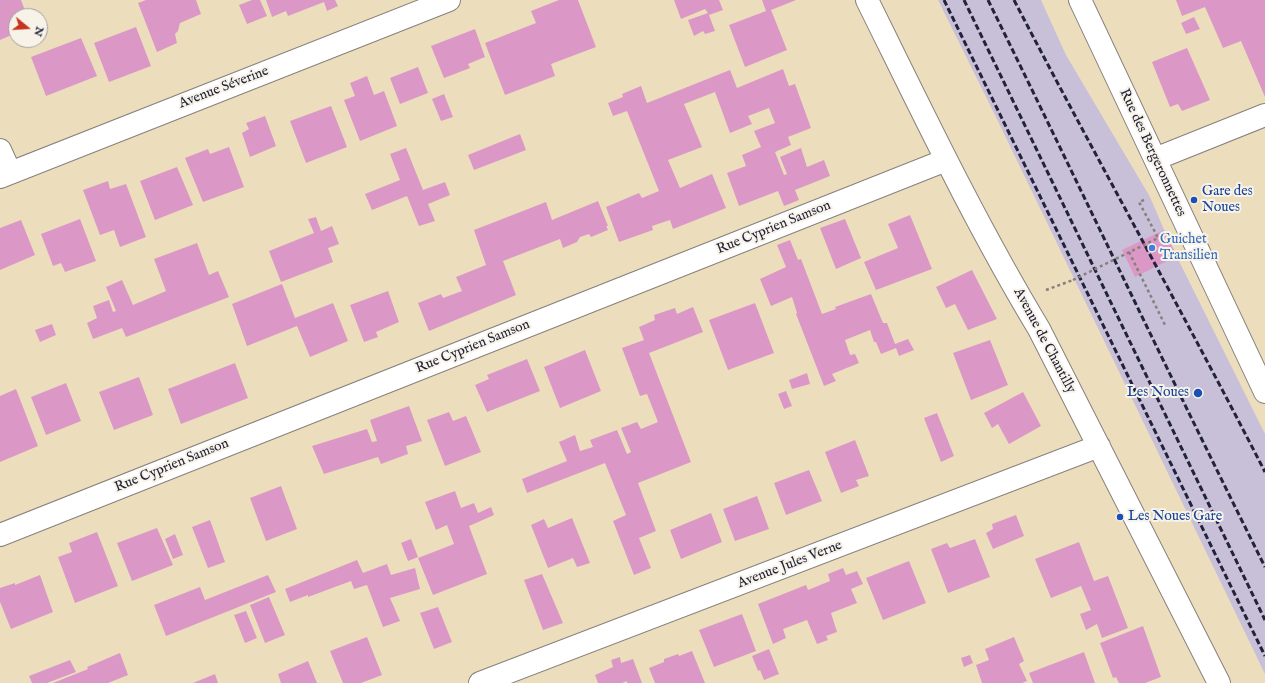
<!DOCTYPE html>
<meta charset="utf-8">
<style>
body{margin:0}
#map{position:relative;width:1265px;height:683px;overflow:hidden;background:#ecdebc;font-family:"IM FELL English",serif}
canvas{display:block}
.north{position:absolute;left:8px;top:8px;width:40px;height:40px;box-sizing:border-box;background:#f7f3e8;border:1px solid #a29fa3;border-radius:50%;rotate:108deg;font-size:11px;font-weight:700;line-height:16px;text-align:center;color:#22223b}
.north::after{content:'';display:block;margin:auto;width:14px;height:18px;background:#c8321e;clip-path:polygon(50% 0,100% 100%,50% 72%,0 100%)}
</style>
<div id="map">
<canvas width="1265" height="683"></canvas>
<div class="north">N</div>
</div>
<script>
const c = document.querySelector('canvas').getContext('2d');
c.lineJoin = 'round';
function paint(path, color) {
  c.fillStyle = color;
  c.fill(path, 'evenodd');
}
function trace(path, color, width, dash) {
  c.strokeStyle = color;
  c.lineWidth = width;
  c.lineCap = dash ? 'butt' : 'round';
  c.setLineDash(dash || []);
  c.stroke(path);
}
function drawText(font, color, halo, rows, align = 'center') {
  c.font = font + ' "IM FELL English",serif';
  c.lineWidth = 4;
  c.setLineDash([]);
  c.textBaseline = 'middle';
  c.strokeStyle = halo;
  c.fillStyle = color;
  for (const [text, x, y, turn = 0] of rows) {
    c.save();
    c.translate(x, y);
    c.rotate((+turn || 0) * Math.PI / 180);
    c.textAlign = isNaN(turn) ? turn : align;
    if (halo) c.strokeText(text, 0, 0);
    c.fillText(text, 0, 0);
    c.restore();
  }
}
const industrial = new Path2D(`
 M 938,0 L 1041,0 L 1066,55 L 1150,197 L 1168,239 L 1265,434 L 1265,674 L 995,115 Z`);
const building = new Path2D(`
 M 0,0 L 21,0 L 27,16 L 16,16 L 16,33 L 0,40 Z
 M 146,0 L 196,0 L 201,14 L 180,23 L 178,31 L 175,34 L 177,43 L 157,52 L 138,3 Z
 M 252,0 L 260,0 L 267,16 L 247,24 L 239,5 Z
 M 266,0 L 335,0 L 338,6 L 327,11 L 324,2 L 288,16 L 286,11 L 272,17 Z
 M 559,0 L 578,0 L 596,47 L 551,64 L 555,76 L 505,95 L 485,43 L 536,23 L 531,11 Z
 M 674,0 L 719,0 L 723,10 L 709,15 L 715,31 L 705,34 L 703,31 L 694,36 L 688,20 L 708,13 L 705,9 L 681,19 Z
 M 762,0 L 796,0 L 771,10 L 787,50 L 745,67 L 729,25 L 766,11 Z
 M 1176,0 L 1265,0 L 1265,97 L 1241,41 L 1223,48 L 1205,7 L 1182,16 Z
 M 1194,17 L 1200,29 L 1186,34 L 1181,23 Z
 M 136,27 L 151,66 L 109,82 L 94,43 Z
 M 475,29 L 485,57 L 468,64 L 470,68 L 444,78 L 431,46 Z
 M 81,38 L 97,76 L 46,96 L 31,57 Z
 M 1187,48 L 1210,100 L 1182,111 L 1178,104 L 1170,107 L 1152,62 Z
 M 418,67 L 428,93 L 400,104 L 390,78 Z
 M 783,69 L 789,86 L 795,84 L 811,128 L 788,137 L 791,145 L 775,152 L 784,175 L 787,174 L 780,157 L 801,148 L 807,167 L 824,160 L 830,176 L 795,190 L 799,200 L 784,206 L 778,191 L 739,206 L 727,173 L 746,166 L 742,155 L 761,147 L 754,131 L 775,123 L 769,108 L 748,116 L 752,124 L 730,133 L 715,92 L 684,104 L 702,147 L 668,160 L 680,188 L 712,174 L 726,208 L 673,229 L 670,220 L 652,226 L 653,230 L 619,242 L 606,207 L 639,193 L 642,198 L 659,191 L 627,111 L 613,116 L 608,103 L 623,97 L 622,94 L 641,86 L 647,103 L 730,70 L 737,88 Z
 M 367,76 L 374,95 L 384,91 L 397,126 L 360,141 L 344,100 L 355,96 L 350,83 Z
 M 444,94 L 453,117 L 441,121 L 432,99 Z
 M 331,106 L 347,147 L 306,163 L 290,121 Z
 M 265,116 L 276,146 L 250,157 L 242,133 L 249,129 L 246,123 Z
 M 520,134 L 526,150 L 474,170 L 468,155 Z
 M 229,147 L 244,187 L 203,202 L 185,158 L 208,149 L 210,154 Z
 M 406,148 L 423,190 L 445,182 L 450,195 L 428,204 L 435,221 L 419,226 L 407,196 L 372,210 L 365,194 L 400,180 L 390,154 Z
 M 177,167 L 193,205 L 155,220 L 140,181 Z
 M 108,181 L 110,189 L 126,184 L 146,237 L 120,247 L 114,230 L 100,235 L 83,190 Z
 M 598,201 L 608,226 L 606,226 L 608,230 L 591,237 L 589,234 L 580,237 L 577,242 L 563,248 L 560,239 L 503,261 L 516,295 L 429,331 L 418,303 L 441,294 L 443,298 L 462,291 L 456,277 L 486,265 L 474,230 L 546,202 L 552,220 Z
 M 910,215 L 932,269 L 876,290 L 864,262 L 898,248 L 888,224 Z
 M 316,217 L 321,231 L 332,226 L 339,244 L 328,248 L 333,262 L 281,282 L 269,251 L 314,233 L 308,219 Z
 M 80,219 L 96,261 L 65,272 L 61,263 L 53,266 L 41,234 Z
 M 845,219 L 861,258 L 836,269 L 820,228 Z
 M 21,220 L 35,255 L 0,270 L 0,228 Z
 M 1164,230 L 1177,256 L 1135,277 L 1122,250 Z
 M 790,240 L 798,260 L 801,259 L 822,314 L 836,309 L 835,307 L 871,294 L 883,323 L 887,323 L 895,344 L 908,339 L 914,350 L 899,356 L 896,348 L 881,354 L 876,342 L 874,342 L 870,330 L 845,340 L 850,355 L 855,354 L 859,363 L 832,374 L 836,381 L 824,386 L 796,314 L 797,313 L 792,297 L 771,306 L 760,279 L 786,267 L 777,245 Z
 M 197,243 L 209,275 L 218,271 L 229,297 L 126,337 L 122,328 L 93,339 L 87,323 L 97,318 L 93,306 L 109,300 L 113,312 L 116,311 L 106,287 L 122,280 L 133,305 L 166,291 L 154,259 Z
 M 972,270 L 997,319 L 968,330 L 955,304 L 946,308 L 936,287 Z
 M 282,284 L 295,318 L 333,303 L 348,341 L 310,357 L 297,326 L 247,346 L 232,304 Z
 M 388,291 L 399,322 L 376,332 L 378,337 L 364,342 L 350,305 Z
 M 755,303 L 774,353 L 728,370 L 709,320 Z
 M 693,307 L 703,332 L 649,353 L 691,462 L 638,483 L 656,531 L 639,538 L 651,568 L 634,575 L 613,521 L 626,515 L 605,463 L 527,493 L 522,479 L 567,461 L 559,442 L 575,435 L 580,451 L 593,447 L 590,440 L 617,430 L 627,454 L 631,452 L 621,428 L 637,422 L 641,429 L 658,422 L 647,394 L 640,396 L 622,348 L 644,340 L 639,327 L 655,320 L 654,315 L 675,308 L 677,314 Z
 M 52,324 L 56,335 L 40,342 L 35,330 Z
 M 990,340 L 1008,385 L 971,400 L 953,353 Z
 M 585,350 L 601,391 L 560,408 L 544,367 Z
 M 527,359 L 540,391 L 487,412 L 475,385 L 489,379 L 487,375 Z
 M 235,363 L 248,398 L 181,424 L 168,389 Z
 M 807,373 L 810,384 L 792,389 L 789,380 Z
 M 139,377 L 153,415 L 114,430 L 99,392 Z
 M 66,383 L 81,421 L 46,435 L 31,397 Z
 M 16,389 L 38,446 L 0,462 L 0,396 Z
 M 786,391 L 792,406 L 784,409 L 778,394 Z
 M 1023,392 L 1041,426 L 1009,444 L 998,424 L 992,428 L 984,413 Z
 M 409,406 L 422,441 L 406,446 L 408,454 L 381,464 L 378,457 L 324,474 L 312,446 L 367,429 L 372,442 L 377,441 L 370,420 Z
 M 449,412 L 453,421 L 466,416 L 481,452 L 445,466 L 427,420 Z
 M 937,413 L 954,456 L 941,462 L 924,418 Z
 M 855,440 L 869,476 L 856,480 L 859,486 L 841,493 L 825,452 Z
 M 809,470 L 822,501 L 786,515 L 774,483 Z
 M 281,486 L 297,529 L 266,541 L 250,498 Z
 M 455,491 L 461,508 L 474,503 L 478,513 L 491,507 L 494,515 L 469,526 L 487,574 L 433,595 L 418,558 L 454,544 L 447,525 L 436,530 L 425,502 Z
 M 757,496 L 769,529 L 735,541 L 723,509 Z
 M 711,513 L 722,542 L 681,559 L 670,530 Z
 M 1016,515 L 1024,536 L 993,549 L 986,533 L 993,529 L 992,524 Z
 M 572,518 L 590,563 L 577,567 L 573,558 L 548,568 L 531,525 L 544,519 L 548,528 Z
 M 210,520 L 225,562 L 208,568 L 192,527 Z
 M 157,528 L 173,565 L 132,581 L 117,543 Z
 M 97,532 L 118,586 L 75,603 L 58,557 L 72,552 L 69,543 Z
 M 175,534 L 183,555 L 173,559 L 165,539 Z
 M 411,539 L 418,557 L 408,561 L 401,543 Z
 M 975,539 L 990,577 L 948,593 L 931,549 L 947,543 L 950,548 Z
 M 1079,542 L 1094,581 L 1108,576 L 1128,628 L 1102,638 L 1097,624 L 1086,630 L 1080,614 L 1091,610 L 1081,586 L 1051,598 L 1035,559 Z
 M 357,560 L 363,573 L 387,564 L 391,575 L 415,568 L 420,589 L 390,598 L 400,621 L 383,627 L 367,585 L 354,589 L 351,581 L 308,597 L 308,595 L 290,602 L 285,589 Z
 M 909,561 L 926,603 L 883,620 L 866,578 Z
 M 843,568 L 846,575 L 857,571 L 863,584 L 851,589 L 857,603 L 831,613 L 837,632 L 826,636 L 828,640 L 817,644 L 807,620 L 783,629 L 786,638 L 773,644 L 758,604 L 806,585 L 808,590 L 830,581 L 828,574 Z
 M 542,574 L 563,623 L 543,630 L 524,580 Z
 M 40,575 L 53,612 L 11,629 L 0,602 L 0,588 L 15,583 L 15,585 Z
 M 268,575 L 276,592 L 166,636 L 154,605 L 200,587 L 205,600 Z
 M 269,597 L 285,635 L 265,643 L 250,605 Z
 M 438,607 L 452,642 L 434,649 L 420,613 Z
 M 246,611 L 257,638 L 245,643 L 234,615 Z
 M 742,614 L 756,651 L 714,667 L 699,630 Z
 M 1143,626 L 1161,677 L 1145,683 L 1119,683 L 1116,677 L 1113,678 L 1100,643 Z
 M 367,637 L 382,675 L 361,683 L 343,683 L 330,651 Z
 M 1014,637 L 1024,661 L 1019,664 L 1027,681 L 1022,683 L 982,683 L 976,665 L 989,660 L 985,649 Z
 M 769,649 L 779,674 L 764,680 L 760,670 L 758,671 L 752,656 Z
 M 692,651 L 705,683 L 655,683 L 649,668 L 664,662 L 664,659 L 678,654 L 679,656 Z
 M 1084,652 L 1095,683 L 1033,683 L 1029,673 Z
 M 120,653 L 128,675 L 108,683 L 53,683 L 88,669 L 87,667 Z
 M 970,655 L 973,663 L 964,667 L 961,658 Z
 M 620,657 L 621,663 L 633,659 L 642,683 L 627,683 L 627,681 L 622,683 L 598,683 L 595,675 L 613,667 L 611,660 Z
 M 70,660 L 76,672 L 47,683 L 32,683 L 29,676 Z
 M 308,661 L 317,683 L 281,683 L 278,674 Z
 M 215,674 L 218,683 L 193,683 Z`);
const path = new Path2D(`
 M 1144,200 L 1139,202 L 1156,234
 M 1129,252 L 1166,327
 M 1046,290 L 1073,280`);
const street = new Path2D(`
 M 867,0 C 922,111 975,223 1039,329 L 1219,683
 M 1080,0 L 1265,392
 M 0,150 L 10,172
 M 1155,159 L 1265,115
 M 0,177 L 449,0
 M 0,535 L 946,160
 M 480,683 L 1099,446`);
const rail = new Path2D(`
 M 944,0 L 1265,656
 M 964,0 L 1265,620
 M 988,0 C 1081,189 1171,379 1265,567
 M 1014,0 C 1096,158 1184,314 1265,472`);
const pathBridge = new Path2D(`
 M 1073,280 L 1158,238 L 1156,234`);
const markers = [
 [1194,200,4,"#1a4fb4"],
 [1152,248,4,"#3f7fe0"],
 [1198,393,5,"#1a4fb4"],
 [1120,517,4,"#1a4fb4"]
];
const streetNames = [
 ["Avenue Séverine",224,88,-21],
 ["Rue des Bergeronnettes",1152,153,65],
 ["Rue Cyprien Samson",774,228,-22],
 ["Avenue de Chantilly",1044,341,62],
 ["Rue Cyprien Samson",473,347,-22],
 ["Rue Cyprien Samson",172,466,-22],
 ["Avenue Jules Verne",790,565,-21]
];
const transitNames = [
 ["Gare des",1202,192],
 ["Noues",1202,208],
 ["Les Noues",1189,393,"right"],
 ["Les Noues Gare",1128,517]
];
const shopNames = [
 ["Guichet",1160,240],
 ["Transilien",1160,256]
];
paint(industrial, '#c8bfd8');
paint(building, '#db98c7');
trace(street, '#87807c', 24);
trace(path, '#87807c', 2.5, [3, 3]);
trace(street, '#fff', 22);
trace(rail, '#22223b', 3, [6, 3]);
trace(pathBridge, '#87807c', 2.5, [3, 3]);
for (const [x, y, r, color] of markers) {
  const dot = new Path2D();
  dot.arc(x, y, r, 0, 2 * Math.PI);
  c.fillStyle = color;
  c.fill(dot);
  trace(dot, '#f7f3e8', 1.5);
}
drawText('14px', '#22223b', '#f7f3e8', streetNames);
drawText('14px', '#164399', '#f7f3e8', transitNames, 'left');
drawText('14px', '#366cbe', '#f7f3e8', shopNames, 'left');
</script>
